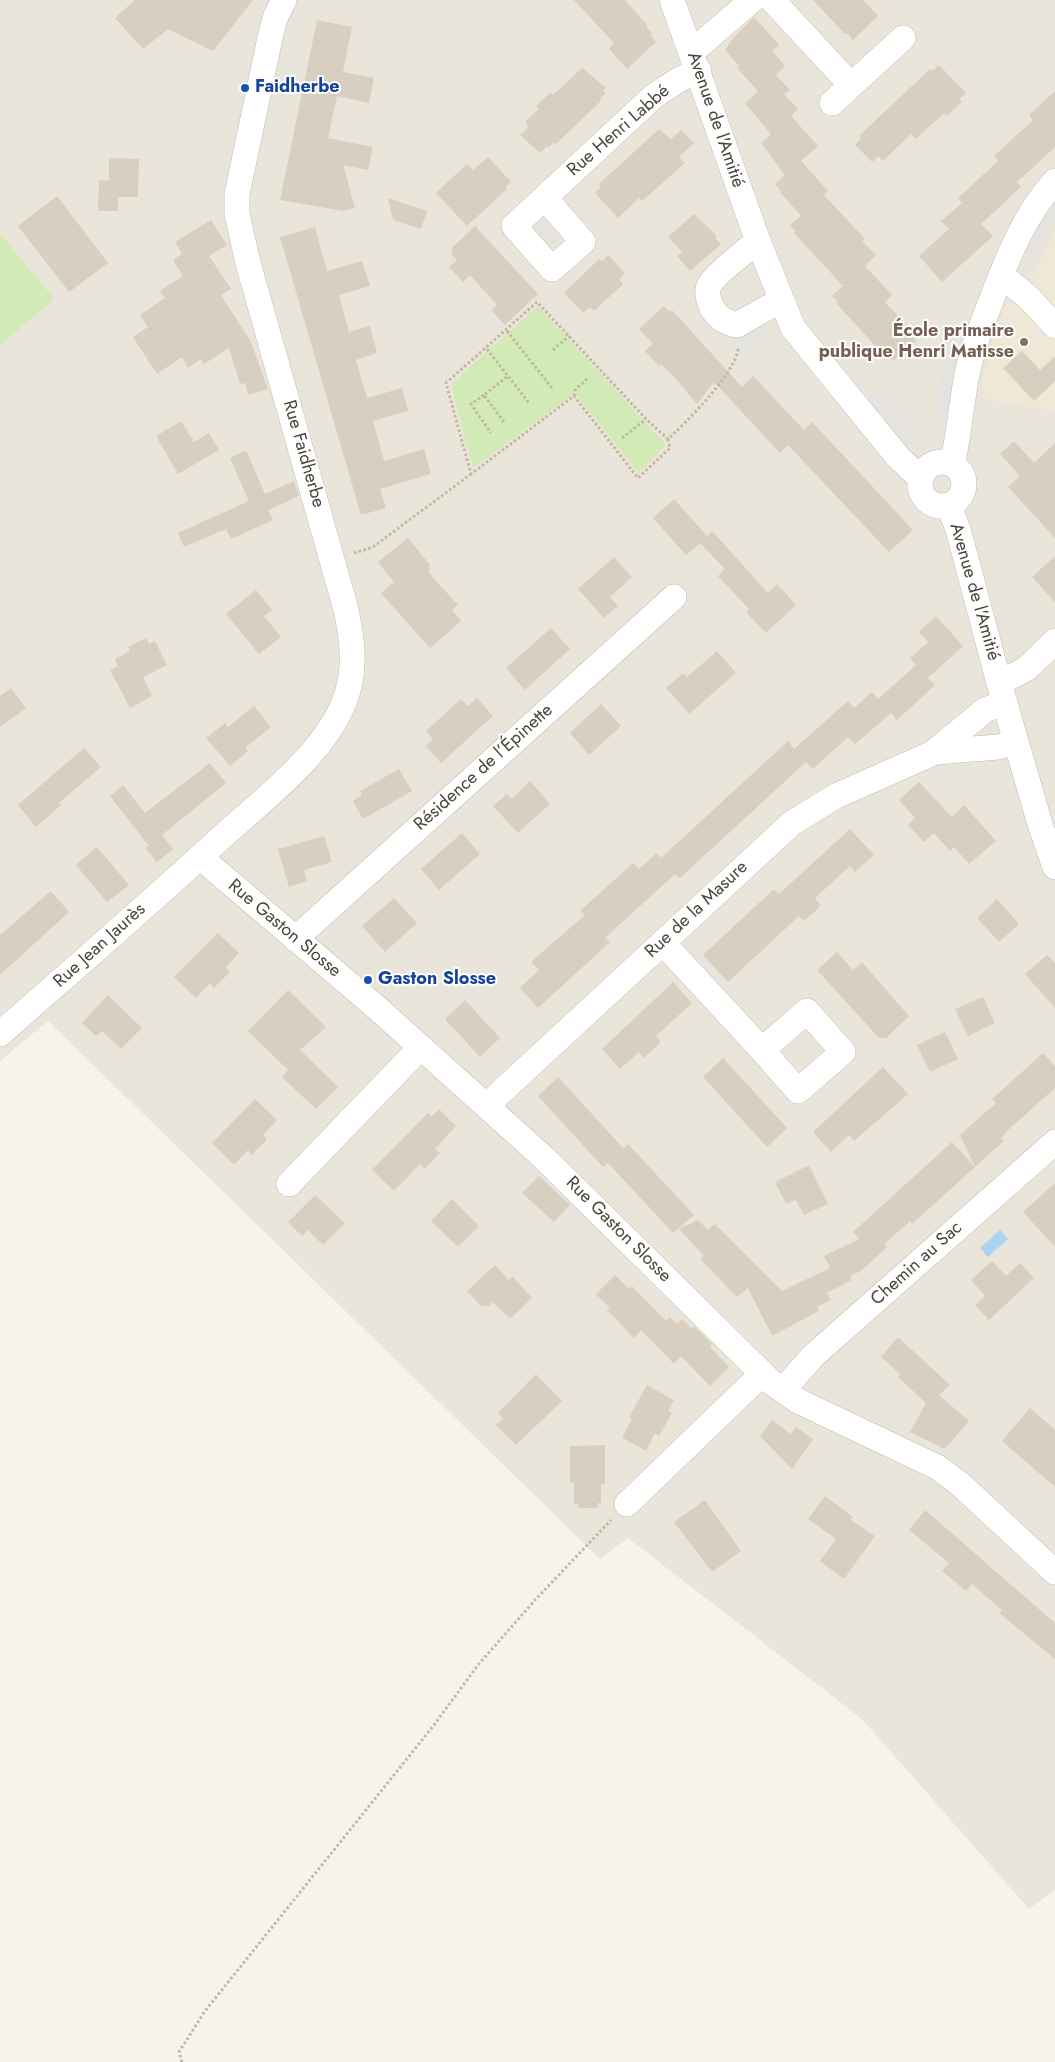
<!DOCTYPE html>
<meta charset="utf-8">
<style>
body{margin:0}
canvas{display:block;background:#f6f3ec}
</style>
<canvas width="1055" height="2062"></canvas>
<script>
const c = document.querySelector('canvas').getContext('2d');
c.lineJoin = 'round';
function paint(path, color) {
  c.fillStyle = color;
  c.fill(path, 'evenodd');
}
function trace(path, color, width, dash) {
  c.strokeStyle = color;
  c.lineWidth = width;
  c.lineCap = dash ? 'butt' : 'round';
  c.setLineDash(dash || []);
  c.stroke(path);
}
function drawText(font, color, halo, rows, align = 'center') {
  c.font = font + ' Jost,sans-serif';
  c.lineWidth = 4;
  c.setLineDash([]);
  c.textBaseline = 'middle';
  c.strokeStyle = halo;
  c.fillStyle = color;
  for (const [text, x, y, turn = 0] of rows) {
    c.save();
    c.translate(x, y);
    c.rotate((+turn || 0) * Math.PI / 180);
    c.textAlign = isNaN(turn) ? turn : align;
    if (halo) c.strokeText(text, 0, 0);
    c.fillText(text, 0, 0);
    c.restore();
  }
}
const residential = new Path2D(`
 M 0,0 L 1055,0 L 1055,1890 L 1029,1909 L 862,1719 L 628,1538 L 600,1559 L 48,1021 L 0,1061 L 0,345 L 53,299 L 0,233 Z`);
const education = new Path2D(`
 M 1055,231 L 1055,412 L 983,398 L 982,377 L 1005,307 L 1012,304 L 1023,306 L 1030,283 Z`);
const green = new Path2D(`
 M 0,233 L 54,299 L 0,345 Z
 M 538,306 L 666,445 L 639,473 L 575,393 L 473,468 L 451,384 Z`);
const parking = new Path2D(`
 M 1055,196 L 1055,221 L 1035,255 L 1020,249 Z
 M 544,221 L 559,239 L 548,248 L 533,230 Z
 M 760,324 L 771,334 L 744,358 L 731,343 L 752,327 Z
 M 955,325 L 971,330 L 952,421 L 934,420 L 943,364 Z
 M 878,388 L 918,439 L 904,450 L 864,399 Z`);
const water = new Path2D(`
 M 1000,1230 L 1008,1239 L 988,1257 L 980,1248 Z`);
const building = new Path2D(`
 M 135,0 L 253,0 L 213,51 L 168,29 L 143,49 L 115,18 Z
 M 574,0 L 625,0 L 648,26 L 646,27 L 652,33 L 650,34 L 656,42 L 627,69 L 609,49 L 614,43 Z
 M 813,0 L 863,0 L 878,16 L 853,40 L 847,33 L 846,35 Z
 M 754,17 L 779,45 L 772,51 L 785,66 L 776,75 L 790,90 L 784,94 L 798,109 L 791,116 L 818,146 L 801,161 L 828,191 L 824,195 L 865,239 L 862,241 L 876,255 L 865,266 L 892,295 L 885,302 L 912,331 L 909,333 L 916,341 L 893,361 L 880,348 L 879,350 L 836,303 L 838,301 L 832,296 L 843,286 L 794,233 L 796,232 L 790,225 L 801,216 L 780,192 L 781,191 L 775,184 L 785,175 L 761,143 L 771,134 L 745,103 L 758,91 L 737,68 L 739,66 L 725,50 L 733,38 Z
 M 317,20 L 352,27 L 343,72 L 374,78 L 369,103 L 337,96 L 328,138 L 373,147 L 368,170 L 343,165 L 355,208 L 343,211 L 280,200 Z
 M 939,65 L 966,93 L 959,99 L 962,102 L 947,116 L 944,113 L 916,139 L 911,134 L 883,161 L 878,156 L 872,162 L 855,145 L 861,138 L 859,136 L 930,69 L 932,71 Z
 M 582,68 L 606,88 L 603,91 L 606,93 L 600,99 L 601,101 L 556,144 L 554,142 L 548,148 L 547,146 L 540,153 L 520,135 L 529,127 L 525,122 L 539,109 L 536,106 L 551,92 L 553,95 Z
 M 1055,91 L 1055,147 L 1017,182 L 1021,187 L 981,224 L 993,236 L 942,282 L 919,256 L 949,229 L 941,221 L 962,203 L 958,198 L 998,161 L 994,156 L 1033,120 L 1029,115 Z
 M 659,129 L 671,139 L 681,130 L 694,143 L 679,157 L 685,163 L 642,201 L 639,198 L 618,218 L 595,193 L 601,187 L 599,184 Z
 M 488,157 L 511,182 L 505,188 L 507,189 L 467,226 L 436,193 L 467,164 L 473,170 Z
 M 109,158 L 139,159 L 138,197 L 118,197 L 118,211 L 98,211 L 99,180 L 109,181 Z
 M 57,196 L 108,263 L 69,292 L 18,226 Z
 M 388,198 L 427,211 L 421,229 L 393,220 Z
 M 694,214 L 717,236 L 715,238 L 721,244 L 690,271 L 677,256 L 682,252 L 668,237 Z
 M 211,220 L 227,245 L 209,256 L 231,289 L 221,295 L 251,342 L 268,389 L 248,395 L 245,383 L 240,384 L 229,348 L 204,364 L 201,359 L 188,368 L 182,357 L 157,374 L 133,337 L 148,327 L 140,315 L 165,298 L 160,291 L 183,276 L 173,260 L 182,254 L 175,242 Z
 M 475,226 L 538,294 L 505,325 L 491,310 L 497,305 L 470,275 L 463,282 L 449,267 L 457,260 L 452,254 L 452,248 Z
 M 315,227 L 327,271 L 362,261 L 370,286 L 339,295 L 349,332 L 370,326 L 377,353 L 356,360 L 367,398 L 402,388 L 408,411 L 373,421 L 384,461 L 424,449 L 431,474 L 380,489 L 386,508 L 361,515 L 280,237 Z
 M 608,255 L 625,273 L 619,279 L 623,284 L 594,311 L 589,307 L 583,313 L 564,293 L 599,259 L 602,261 Z
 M 664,306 L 670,312 L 672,310 L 742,387 L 753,376 L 804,430 L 812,422 L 913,530 L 889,552 L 788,445 L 780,453 L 714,382 L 697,404 L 675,378 L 661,364 L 659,366 L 645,351 L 653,344 L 639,329 Z
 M 1022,351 L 1040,370 L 1055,356 L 1055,381 L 1034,401 L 1003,368 Z
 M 181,421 L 194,442 L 209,433 L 219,450 L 178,474 L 156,436 Z
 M 1014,441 L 1034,463 L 1055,443 L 1055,538 L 1008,487 L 1020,476 L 1000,454 Z
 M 246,450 L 265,494 L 294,481 L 299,496 L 268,510 L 273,520 L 231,539 L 226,529 L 184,547 L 178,533 L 249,501 L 230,458 Z
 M 674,499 L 707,536 L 712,531 L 768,593 L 777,584 L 796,605 L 766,633 L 746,612 L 749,609 L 718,576 L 725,569 L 700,543 L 686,555 L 653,518 Z
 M 408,538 L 430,565 L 429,573 L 458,605 L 452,610 L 461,621 L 430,648 L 381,593 L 394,582 L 378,562 Z
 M 1055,556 L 1055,602 L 1032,577 Z
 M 614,557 L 632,577 L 610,597 L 618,606 L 604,618 L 578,589 Z
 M 256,590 L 272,610 L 264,616 L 281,637 L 259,654 L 226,614 Z
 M 936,616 L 963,646 L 928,678 L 935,685 L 897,720 L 891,713 L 855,744 L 848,737 L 813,769 L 806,762 L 680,878 L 675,874 L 605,938 L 610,942 L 538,1008 L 520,988 L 539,970 L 531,962 L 585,915 L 580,911 L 633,863 L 639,869 L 657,853 L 661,858 L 788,741 L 794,749 L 848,701 L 854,708 L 872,692 L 878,699 L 916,665 L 910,658 L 928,642 L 919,632 Z
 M 551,628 L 570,649 L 525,690 L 506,668 Z
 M 146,638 L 149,644 L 155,641 L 167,665 L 143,677 L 152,696 L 130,708 L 110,670 L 118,666 L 115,659 L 130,651 L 128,647 Z
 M 717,651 L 736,673 L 689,714 L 666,688 L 683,673 L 687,677 Z
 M 11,688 L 26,708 L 0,727 L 0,696 Z
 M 477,698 L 493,716 L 441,763 L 426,746 L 433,739 L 426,731 L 461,699 L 468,706 Z
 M 601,704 L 621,726 L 589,755 L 570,733 Z
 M 254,706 L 271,727 L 245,748 L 248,751 L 230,766 L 206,738 L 225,723 L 228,727 Z
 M 84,748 L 101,767 L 59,803 L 61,805 L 36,827 L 18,805 Z
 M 210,763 L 226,783 L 162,835 L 173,849 L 157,862 L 145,848 L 149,846 L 110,796 L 123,785 L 145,813 Z
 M 399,769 L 412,791 L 363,819 L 353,801 L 362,795 L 360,791 Z
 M 530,781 L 550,804 L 518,833 L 493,806 L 507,794 L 512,799 Z
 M 919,782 L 952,817 L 964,805 L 996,841 L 969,864 L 954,847 L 950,851 L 934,833 L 924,842 L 908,825 L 915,818 L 899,800 Z
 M 850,829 L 874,855 L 855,872 L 850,866 L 815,898 L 821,906 L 804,921 L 799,916 L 728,982 L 703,955 L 774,889 L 779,894 Z
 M 462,833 L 480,854 L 439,890 L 421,869 Z
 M 324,836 L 332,862 L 304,870 L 307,881 L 289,887 L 278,849 Z
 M 97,847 L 129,885 L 107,902 L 76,865 Z
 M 51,891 L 69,912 L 0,975 L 0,935 Z
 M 394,898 L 417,923 L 385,952 L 362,926 Z
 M 997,899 L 1019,924 L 999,942 L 977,918 Z
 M 218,933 L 239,953 L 225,968 L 230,972 L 214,988 L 210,983 L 196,998 L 174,977 Z
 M 837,952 L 853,970 L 862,962 L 909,1016 L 886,1038 L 879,1038 L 817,970 Z
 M 1047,955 L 1055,963 L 1055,1008 L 1025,974 Z
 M 673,982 L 692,1003 L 656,1036 L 661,1042 L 644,1058 L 639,1052 L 620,1069 L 602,1049 Z
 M 288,990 L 326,1027 L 300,1050 L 338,1087 L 316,1109 L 282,1077 L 288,1070 L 248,1031 Z
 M 108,995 L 142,1028 L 121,1049 L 102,1031 L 96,1036 L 82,1023 Z
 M 983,997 L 995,1023 L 968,1036 L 955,1009 Z
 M 465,1000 L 500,1038 L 480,1057 L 445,1019 Z
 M 945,1032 L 958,1059 L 930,1072 L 917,1045 Z
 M 1043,1053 L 1055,1066 L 1055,1088 L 1009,1129 L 1001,1138 L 1004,1141 L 975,1167 L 960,1135 L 996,1103 L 992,1099 Z
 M 723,1058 L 787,1128 L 767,1147 L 703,1077 Z
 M 883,1067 L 908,1094 L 854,1141 L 849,1135 L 831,1152 L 813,1132 Z
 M 558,1077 L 624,1149 L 628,1144 L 694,1215 L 673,1233 L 608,1163 L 603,1167 L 538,1096 Z
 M 255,1099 L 277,1120 L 263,1135 L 267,1139 L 252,1155 L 248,1150 L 234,1165 L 212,1143 Z
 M 439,1109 L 456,1126 L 435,1149 L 440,1153 L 425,1169 L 420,1164 L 394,1191 L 372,1170 L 428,1113 L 431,1117 Z
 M 952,1142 L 975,1167 L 912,1224 L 910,1221 L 884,1244 L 887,1247 L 861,1271 L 850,1276 L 852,1280 L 827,1293 L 831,1300 L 817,1307 L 819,1311 L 772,1336 L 748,1288 L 737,1297 L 700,1259 L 704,1256 L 679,1229 L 698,1220 L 708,1230 L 715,1224 L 782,1291 L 830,1268 L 824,1256 L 859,1239 L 853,1232 Z
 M 809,1165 L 828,1204 L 804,1215 L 796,1200 L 786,1204 L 775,1182 Z
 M 539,1176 L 570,1205 L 554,1222 L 522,1193 Z
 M 1055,1183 L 1055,1247 L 1023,1212 Z
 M 315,1195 L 345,1223 L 323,1245 L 308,1230 L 302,1236 L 288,1222 Z
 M 452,1199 L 479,1226 L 458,1247 L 431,1221 Z
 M 992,1261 L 1006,1276 L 1020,1263 L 1034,1278 L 989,1320 L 975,1305 L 985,1296 L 971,1280 Z
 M 495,1265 L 509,1280 L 512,1276 L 532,1298 L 510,1319 L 493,1302 L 489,1306 L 481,1306 L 467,1291 Z
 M 615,1275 L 629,1289 L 632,1286 L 666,1321 L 670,1317 L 677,1324 L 682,1319 L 692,1329 L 694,1326 L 712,1344 L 710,1347 L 729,1367 L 710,1386 L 681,1356 L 674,1364 L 641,1330 L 634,1338 L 607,1310 L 610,1308 L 596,1294 Z
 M 898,1337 L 950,1385 L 939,1395 L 969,1421 L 945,1449 L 910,1432 L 926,1403 L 898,1377 L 900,1374 L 881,1357 Z
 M 536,1374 L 562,1401 L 516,1445 L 496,1425 L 503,1418 L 498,1413 Z
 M 647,1385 L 674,1400 L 668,1411 L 672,1413 L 659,1436 L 655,1433 L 646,1451 L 622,1438 L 632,1419 L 629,1417 Z
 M 1030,1408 L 1055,1430 L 1055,1487 L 1002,1441 Z
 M 772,1420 L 791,1434 L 796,1427 L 813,1439 L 792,1469 L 760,1436 Z
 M 605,1445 L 605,1484 L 601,1484 L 601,1503 L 598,1503 L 598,1508 L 578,1508 L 578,1504 L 574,1504 L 574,1483 L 570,1483 L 570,1446 Z
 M 825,1496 L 853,1517 L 851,1520 L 875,1536 L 844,1579 L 820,1561 L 836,1539 L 808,1519 Z
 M 705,1500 L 741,1551 L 712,1572 L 674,1522 Z
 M 925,1510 L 1055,1623 L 1055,1659 L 999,1613 L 1002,1610 L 972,1584 L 966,1591 L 942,1571 L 949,1563 L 909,1530 Z`);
const path = new Path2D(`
 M 507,331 L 552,388
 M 487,349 L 529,403
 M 553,350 L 569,336
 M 484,395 L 471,404 L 491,433
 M 574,396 L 575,390 L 588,378
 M 504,422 L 484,395 L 508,376
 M 622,438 L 646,419
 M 668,439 L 670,448 L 638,478 L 574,396 L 471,474 L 446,383 L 537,302 L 646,419 L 668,439 C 685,424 738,370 738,348
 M 354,553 L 373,547 L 471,474
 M 182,2062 L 179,2052 L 205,2011 L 434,1725 L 478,1665 L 536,1599 L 611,1520`);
const minor = new Path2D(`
 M 672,0 L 758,241 L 793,328 L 898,457 L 920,478
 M 772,0 L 851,85
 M 692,52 L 752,0
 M 832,103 L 903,38
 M 545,198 L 583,242 L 552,269 L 514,226 L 654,96 L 680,79 L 699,71
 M 758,241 C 748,249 713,276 709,286 C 706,293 709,301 712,308 C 718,318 726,323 737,325 L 781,300
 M 1001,275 L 1028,297 L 1055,326
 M920 484a22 22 0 1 1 44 0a22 22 0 1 1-44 0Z
 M 952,464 C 960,433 961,401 968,370 C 973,346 982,324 991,301 C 1007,259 1024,215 1055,181
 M 948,505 L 958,529 L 999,683 L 1040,824 L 1055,867
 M 999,683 L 1026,669 L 1055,641
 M 935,752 L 998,747 L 1016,742
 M 200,857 L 376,1007 L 543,1157 L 772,1383 L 798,1401 L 937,1467 L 960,1484 L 1055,1572
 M 295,939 L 674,597
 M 663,943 L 762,1050
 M 807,1011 L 843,1052 L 798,1091 L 762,1050 Z
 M 0,1034 C 75,968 150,903 223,836 C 264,799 321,756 343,705 C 357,672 353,640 345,606 L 248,263 L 237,214 L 237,194 L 270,38 L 275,18 L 284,0
 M 487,1105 L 792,823 L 836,796 L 933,753 L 985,710 L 1005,702
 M 289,1184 L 421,1047
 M 783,1390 L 813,1356 L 1055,1142
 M 627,1504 L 762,1374`);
const markers = [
 [245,88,5,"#1a4fb4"],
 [1024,342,5,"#8d6e63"],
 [368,980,5,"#1a4fb4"]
];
const transitNames = [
 ["Faidherbe",255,88],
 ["Gaston Slosse",378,980]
];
const streetNames = [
 ["Avenue de l'Amitié",715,120,71],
 ["Rue Henri Labbé",619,131,-41],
 ["Rue Faidherbe",303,454,74],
 ["Avenue de l'Amitié",974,592,74],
 ["Résidence de l’Épinette",484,768,-42],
 ["Rue de la Masure",697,910,-43],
 ["Rue Gaston Slosse",284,929,40],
 ["Rue Jean Jaurès",100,946,-42],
 ["Rue Gaston Slosse",618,1230,45],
 ["Chemin au Sac",917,1264,-42]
];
const educationNames = [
 ["École primaire",1014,332],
 ["publique Henri Matisse",1014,353]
];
paint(residential, '#eae5da');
paint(education, '#efe8d6');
paint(green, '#d2eab5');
paint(parking, '#e5e3e0');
paint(water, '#a9d4f2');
paint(building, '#d8cfc1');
trace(minor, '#c2bbae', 26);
trace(path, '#c4b79f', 3, [2.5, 2.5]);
trace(minor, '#fff', 25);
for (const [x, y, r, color] of markers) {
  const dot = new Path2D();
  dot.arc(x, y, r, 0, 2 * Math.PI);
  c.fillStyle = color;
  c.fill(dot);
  trace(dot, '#fff', 2);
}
drawText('bold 18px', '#164399', '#fff', transitNames, 'left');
drawText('18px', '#4b4439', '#fff', streetNames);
drawText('bold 18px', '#785e54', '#fff', educationNames, 'right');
</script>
